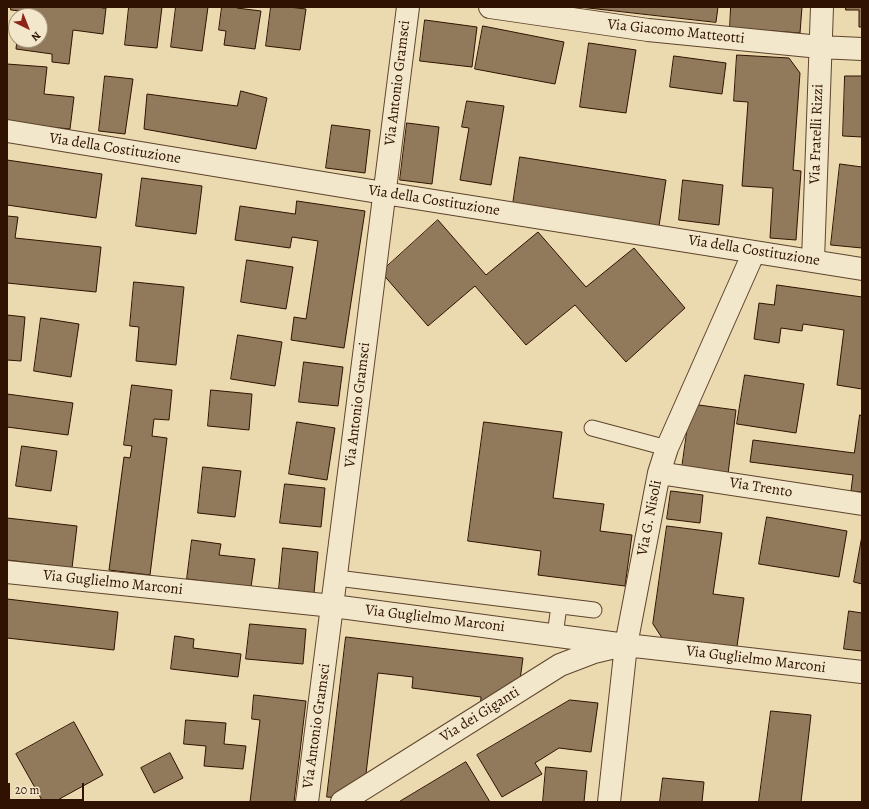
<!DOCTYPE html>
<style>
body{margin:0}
#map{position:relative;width:869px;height:809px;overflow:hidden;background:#ebdaaf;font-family:Alegreya,serif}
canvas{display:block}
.frame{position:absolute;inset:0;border:8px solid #2f1201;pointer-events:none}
.north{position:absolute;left:8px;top:8px;width:40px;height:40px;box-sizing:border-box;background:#f2e7cb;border:1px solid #a4927a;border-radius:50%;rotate:137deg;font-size:11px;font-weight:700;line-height:16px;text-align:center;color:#2f1201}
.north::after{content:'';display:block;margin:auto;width:14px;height:18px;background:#8f2418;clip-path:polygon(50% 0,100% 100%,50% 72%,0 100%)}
.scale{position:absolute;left:8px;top:783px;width:76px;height:18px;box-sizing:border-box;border:2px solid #2f1201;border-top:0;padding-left:5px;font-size:12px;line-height:14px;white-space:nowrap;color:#2f1201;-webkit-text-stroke:3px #f2e7cb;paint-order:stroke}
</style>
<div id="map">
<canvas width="869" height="809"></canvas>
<div class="frame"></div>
<div class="north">N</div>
<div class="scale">20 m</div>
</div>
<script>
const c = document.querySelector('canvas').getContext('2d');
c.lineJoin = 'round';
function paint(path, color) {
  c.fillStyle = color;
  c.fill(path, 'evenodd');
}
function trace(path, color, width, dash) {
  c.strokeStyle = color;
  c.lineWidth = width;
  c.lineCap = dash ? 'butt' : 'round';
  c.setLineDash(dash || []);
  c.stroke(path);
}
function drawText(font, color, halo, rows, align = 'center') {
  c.font = font + ' Alegreya,serif';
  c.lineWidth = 4;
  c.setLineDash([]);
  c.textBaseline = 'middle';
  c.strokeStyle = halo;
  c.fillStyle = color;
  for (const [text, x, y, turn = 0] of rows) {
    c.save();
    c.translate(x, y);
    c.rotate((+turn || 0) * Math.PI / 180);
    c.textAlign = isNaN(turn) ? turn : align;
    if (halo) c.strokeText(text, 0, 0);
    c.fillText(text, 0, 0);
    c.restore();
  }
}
const building = new Path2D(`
 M 11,7 L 102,7 L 102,8 L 106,8 L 103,34 L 73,30 L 69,64 L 52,62 L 52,54 L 16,49 L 17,40 L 40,40 L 40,16 L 20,16 L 20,11 L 11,10 Z
 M 129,7 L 162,7 L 157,48 L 125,45 Z
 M 176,7 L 208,7 L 202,51 L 171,47 Z
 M 222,7 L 237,7 L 237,8 L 261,11 L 255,49 L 224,45 L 226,31 L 219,30 Z
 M 271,7 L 289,7 L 306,9 L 300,50 L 266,46 Z
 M 580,7 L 718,7 L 716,22 Z
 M 731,7 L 802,7 L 800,33 L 730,28 Z
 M 846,7 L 862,7 L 862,27 L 859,27 L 859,10 L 846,10 Z
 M 425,20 L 477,27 L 472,67 L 420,61 Z
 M 483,26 L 564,42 L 555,84 L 475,69 Z
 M 589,43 L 636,50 L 626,113 L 580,107 Z
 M 737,55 L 789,58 L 800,73 L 793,170 L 801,171 L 796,240 L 770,238 L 773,188 L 742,186 L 748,102 L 734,101 Z
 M 674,56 L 726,63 L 722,94 L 670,87 Z
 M 7,64 L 47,67 L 44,94 L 74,97 L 70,129 L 7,123 Z
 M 105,76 L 133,79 L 125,134 L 99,131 Z
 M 845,76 L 862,76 L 862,137 L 843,136 Z
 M 241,91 L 267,98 L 256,149 L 144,129 L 147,94 L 237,106 Z
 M 467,101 L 504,106 L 491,185 L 460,180 L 469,128 L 462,127 Z
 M 407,123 L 439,127 L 432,184 L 400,180 Z
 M 332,125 L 370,130 L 365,173 L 326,168 Z
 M 520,157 L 666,180 L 659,226 L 513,204 Z
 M 7,160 L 102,174 L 96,218 L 7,205 Z
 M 840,164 L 862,167 L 862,248 L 831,245 Z
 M 142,178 L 202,186 L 196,234 L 136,226 Z
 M 683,180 L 723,185 L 719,225 L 679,220 Z
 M 297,201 L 365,211 L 344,348 L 291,340 L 294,317 L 306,319 L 318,241 L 292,237 L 290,248 L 235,240 L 240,206 L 295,214 Z
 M 7,216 L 18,217 L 15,238 L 101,247 L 96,292 L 7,283 Z
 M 438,220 L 486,275 L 538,232 L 586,287 L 634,248 L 685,308 L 626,362 L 575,305 L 526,345 L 475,286 L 428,326 L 381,272 Z
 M 247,260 L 293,267 L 286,309 L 241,302 Z
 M 134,282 L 184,287 L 176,365 L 136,361 L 139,327 L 130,326 Z
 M 777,285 L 862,297 L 862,389 L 837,385 L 844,330 L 803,324 L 802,331 L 781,328 L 779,343 L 754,339 L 759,303 L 774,305 Z
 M 7,315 L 25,317 L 21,361 L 7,360 Z
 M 41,318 L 79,324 L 71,377 L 34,371 Z
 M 238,335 L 282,342 L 275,386 L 231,379 Z
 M 304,362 L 343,367 L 338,406 L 299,402 Z
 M 745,375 L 804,384 L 796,433 L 737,424 Z
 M 132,385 L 172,390 L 169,420 L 154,419 L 152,436 L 167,438 L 150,575 L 109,570 L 124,457 L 130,458 L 132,446 L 124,445 Z
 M 211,390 L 252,394 L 249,430 L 208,426 Z
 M 7,394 L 73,403 L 68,435 L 7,427 Z
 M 691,404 L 736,410 L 728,474 L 682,468 Z
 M 860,415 L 862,416 L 862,492 L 851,491 L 853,475 L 750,462 L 753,440 L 854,453 Z
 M 297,422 L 335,428 L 327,480 L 289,474 Z
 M 484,422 L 562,432 L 553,498 L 604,504 L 600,531 L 632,535 L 625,586 L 538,575 L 541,551 L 468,541 Z
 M 22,446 L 57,451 L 51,491 L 16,486 Z
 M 203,467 L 241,471 L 235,517 L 198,513 Z
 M 285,484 L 325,488 L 321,527 L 280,523 Z
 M 671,491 L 703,495 L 700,523 L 667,519 Z
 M 767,517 L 847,531 L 839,577 L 759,564 Z
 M 7,518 L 77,526 L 72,568 L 7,560 Z
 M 667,526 L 722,533 L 713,594 L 744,598 L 736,653 L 666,644 L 653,624 Z
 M 862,536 L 862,584 L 854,582 Z
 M 192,540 L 221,544 L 219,555 L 255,559 L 251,587 L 187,579 Z
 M 283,548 L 318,552 L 314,593 L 279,589 Z
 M 7,599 L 118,612 L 114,650 L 7,638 Z
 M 849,611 L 862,613 L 862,651 L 844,649 Z
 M 250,624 L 306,629 L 303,664 L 246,659 Z
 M 175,636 L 194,639 L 193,648 L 241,654 L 238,677 L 171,669 Z
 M 346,637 L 523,658 L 519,687 L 480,711 L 481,697 L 412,688 L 413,677 L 378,673 L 365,782 L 339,798 L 327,797 Z
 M 254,695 L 306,701 L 294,802 L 250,802 L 260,720 L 252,719 Z
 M 570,700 L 598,703 L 591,752 L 559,748 L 535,763 L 542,774 L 502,797 L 477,755 Z
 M 771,711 L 811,715 L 801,802 L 759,802 Z
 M 186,720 L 226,723 L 224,744 L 246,746 L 243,769 L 204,766 L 206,746 L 184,744 Z
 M 74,722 L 103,775 L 54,802 L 43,802 L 16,754 Z
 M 170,753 L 183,778 L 154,793 L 141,768 Z
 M 466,762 L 490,802 L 399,802 Z
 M 546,767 L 587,771 L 584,802 L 543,802 Z
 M 663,778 L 704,782 L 702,802 L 660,802 Z`);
const service = new Path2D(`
 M 592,428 L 667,448
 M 337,578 L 594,610
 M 555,635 L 559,606`);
const minor = new Path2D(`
 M 490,7 L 648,30 L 820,47 L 862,49
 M 7,131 L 384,193 L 862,269
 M 813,260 L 822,7
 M 659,473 L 862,504
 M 7,572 L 333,606 L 626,645 L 862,672
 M 307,802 C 342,537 374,272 408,7
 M 342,802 L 560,665 L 594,652 L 615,647
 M 609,802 L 626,645 L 659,473 L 667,448 L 754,252`);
const streetNames = [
 ["Via Giacomo Matteotti",676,32,6],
 ["Via Antonio Gramsci",398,83,-83],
 ["Via Fratelli Rizzi",817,134,-88],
 ["Via della Costituzione",115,149,9],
 ["Via della Costituzione",434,201,9],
 ["Via della Costituzione",754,251,9],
 ["Via Antonio Gramsci",358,405,-83],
 ["Via Trento",761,488,9],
 ["Via G. Nisoli",650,518,-79],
 ["Via Guglielmo Marconi",113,583,6],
 ["Via Guglielmo Marconi",435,619,7],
 ["Via Guglielmo Marconi",756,660,7],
 ["Via dei Giganti",480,715,-32],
 ["Via Antonio Gramsci",317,726,-82]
];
paint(building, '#917a5b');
trace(building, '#2f1201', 1);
trace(service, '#5e442c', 17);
trace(minor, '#5e442c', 24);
trace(service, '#f2e7cb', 15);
trace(minor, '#f2e7cb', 22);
drawText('15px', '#2f1201', '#f2e7cb', streetNames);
</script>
